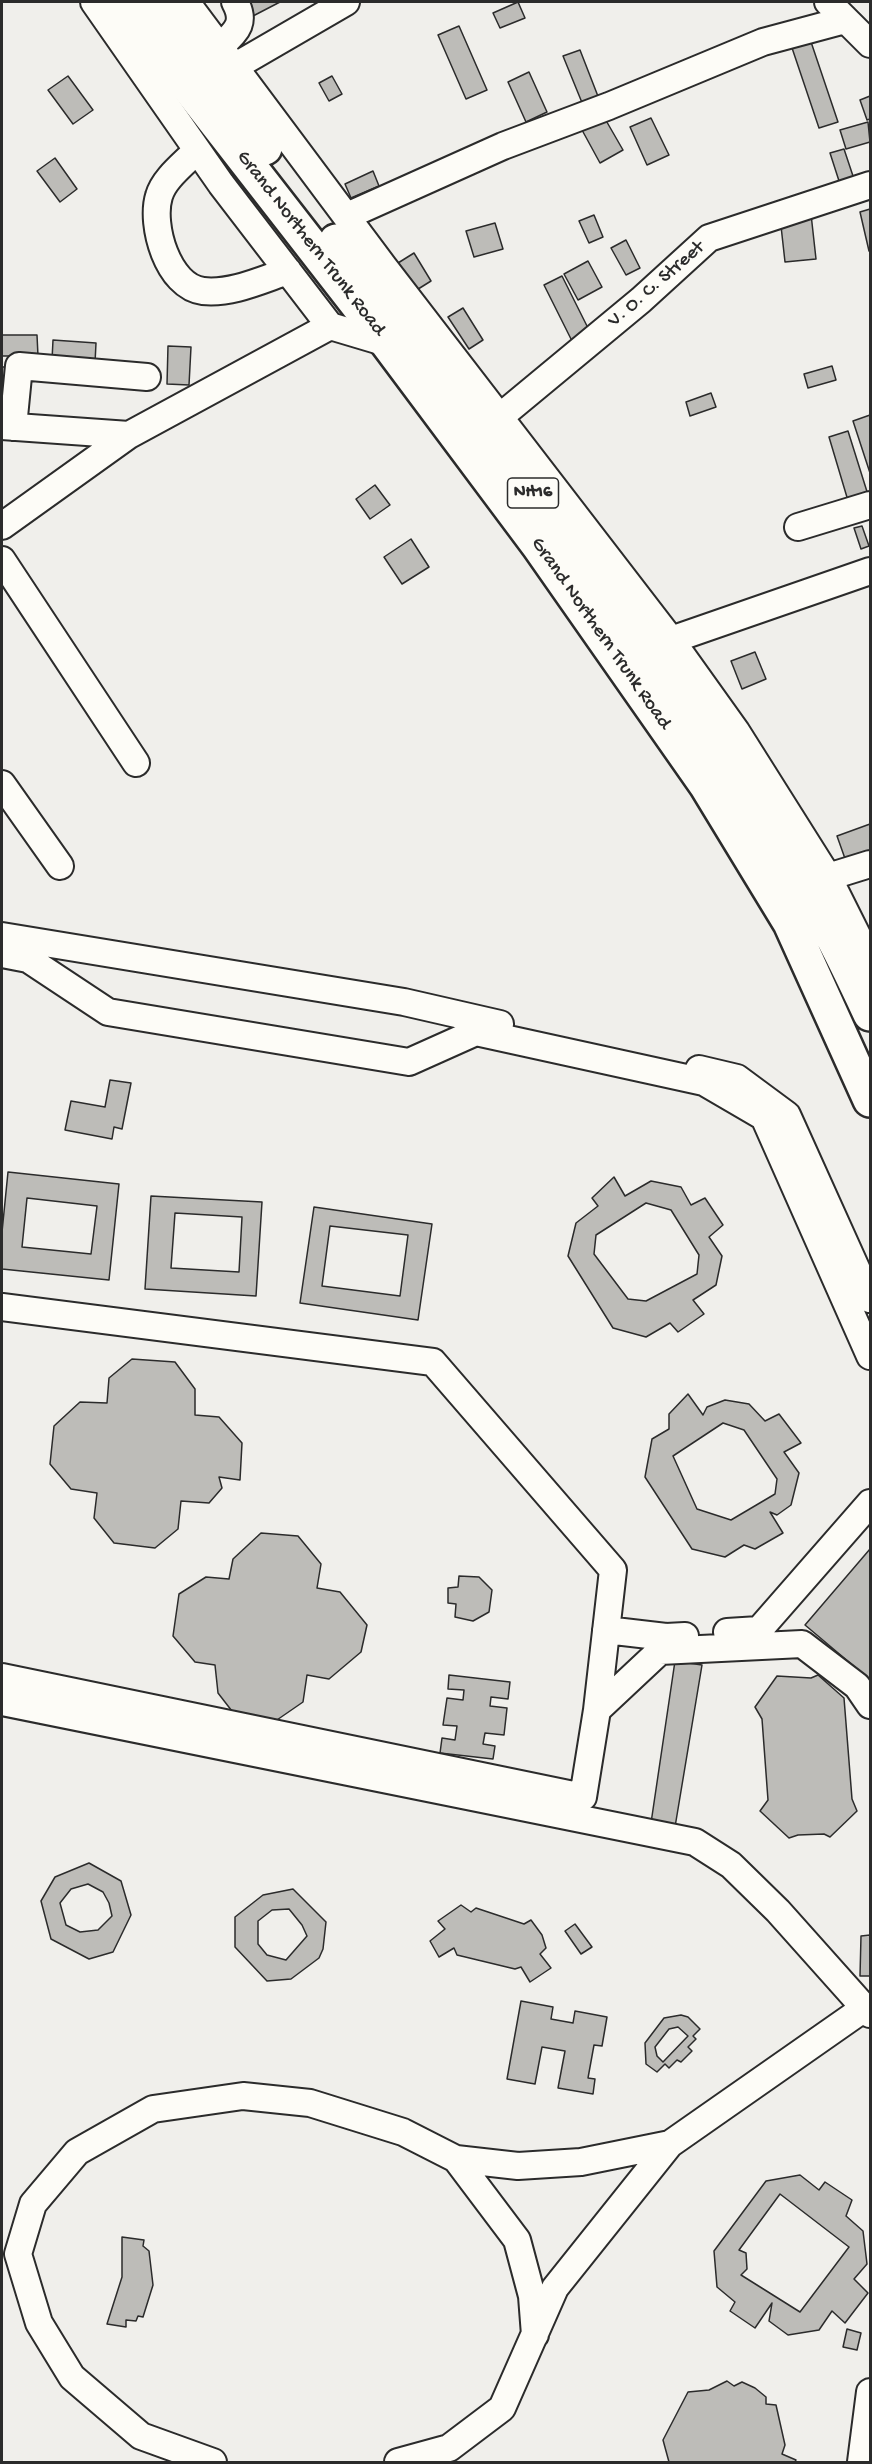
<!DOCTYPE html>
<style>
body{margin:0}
#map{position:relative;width:872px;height:2464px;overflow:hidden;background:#f0efeb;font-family:"Gochi Hand",sans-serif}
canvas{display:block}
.frame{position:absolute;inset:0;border:3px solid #2b2b2b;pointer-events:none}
</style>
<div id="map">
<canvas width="872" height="2464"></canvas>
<div class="frame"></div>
</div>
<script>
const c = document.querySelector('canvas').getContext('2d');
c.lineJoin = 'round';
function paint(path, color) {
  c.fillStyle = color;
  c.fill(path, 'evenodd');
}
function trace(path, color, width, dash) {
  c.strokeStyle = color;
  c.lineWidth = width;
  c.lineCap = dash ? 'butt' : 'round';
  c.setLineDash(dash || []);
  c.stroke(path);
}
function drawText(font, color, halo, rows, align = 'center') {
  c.font = font + ' "Gochi Hand",sans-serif';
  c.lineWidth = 5;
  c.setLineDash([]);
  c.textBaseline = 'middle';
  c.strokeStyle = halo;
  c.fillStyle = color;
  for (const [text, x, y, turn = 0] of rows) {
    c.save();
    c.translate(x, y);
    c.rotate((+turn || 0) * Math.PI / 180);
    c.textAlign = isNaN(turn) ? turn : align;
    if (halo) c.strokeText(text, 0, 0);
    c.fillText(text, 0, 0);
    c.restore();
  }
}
const building = new Path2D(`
 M 246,2 L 280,2 L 253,16 Z
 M 518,2 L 525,18 L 500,28 L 493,13 Z
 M 459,26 L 487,90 L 466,99 L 438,35 Z
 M 808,33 L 838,122 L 819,128 L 789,39 Z
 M 580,50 L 601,104 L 585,110 L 563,56 Z
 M 529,72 L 547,112 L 526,122 L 508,82 Z
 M 68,76 L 93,110 L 73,124 L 48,90 Z
 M 332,76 L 342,94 L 329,101 L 319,83 Z
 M 870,96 L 870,119 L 867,120 L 860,100 Z
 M 604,117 L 623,150 L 600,163 L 582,130 Z
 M 651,118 L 669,155 L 647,165 L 630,127 Z
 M 868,122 L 870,142 L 846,149 L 840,130 Z
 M 844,149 L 854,179 L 840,184 L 830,153 Z
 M 55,158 L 77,189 L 60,202 L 37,171 Z
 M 373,171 L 379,186 L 351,198 L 345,184 Z
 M 870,209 L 870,251 L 869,251 L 860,212 Z
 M 811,214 L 816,259 L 785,262 L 780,217 Z
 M 594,215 L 603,237 L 589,243 L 579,221 Z
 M 495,223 L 503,249 L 474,257 L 466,231 Z
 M 626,240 L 640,268 L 626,275 L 611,248 Z
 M 414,253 L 431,281 L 415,291 L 398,263 Z
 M 588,261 L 602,287 L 578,300 L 564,274 Z
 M 562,276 L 590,332 L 572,341 L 544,285 Z
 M 463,308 L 483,340 L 469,349 L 448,317 Z
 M 2,335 L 37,335 L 38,356 L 2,356 Z
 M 53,340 L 96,343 L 95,363 L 52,360 Z
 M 168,346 L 191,347 L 189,385 L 167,384 Z
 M 832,366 L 836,380 L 808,388 L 804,374 Z
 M 2,367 L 5,367 L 5,405 L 2,405 Z
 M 711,393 L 716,407 L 690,416 L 686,402 Z
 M 870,415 L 870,473 L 853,421 Z
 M 848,431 L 869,498 L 849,504 L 829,437 Z
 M 375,485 L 390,505 L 370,519 L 356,499 Z
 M 862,526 L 869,546 L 861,549 L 854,528 Z
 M 411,539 L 429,567 L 402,584 L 384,557 Z
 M 755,652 L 766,679 L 742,689 L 731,661 Z
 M 870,824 L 870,858 L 848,867 L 837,836 Z
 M 110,1080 L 131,1083 L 122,1129 L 114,1127 L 112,1139 L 65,1130 L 71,1101 L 105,1107 Z
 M 8,1172 L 119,1184 L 109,1280 L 2,1269 L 2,1232 ZM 27,1198 L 97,1206 L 91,1254 L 22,1247 Z
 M 614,1177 L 625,1196 L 651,1181 L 681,1187 L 691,1205 L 705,1198 L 723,1225 L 709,1237 L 722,1256 L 716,1285 L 693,1300 L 704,1314 L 678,1332 L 670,1323 L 646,1337 L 613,1328 L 568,1256 L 576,1223 L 598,1206 L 592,1198 ZM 646,1203 L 671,1210 L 699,1255 L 697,1274 L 646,1301 L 628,1299 L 594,1254 L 596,1235 Z
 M 151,1196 L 262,1202 L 256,1296 L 145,1289 ZM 175,1213 L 242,1217 L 239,1272 L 171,1268 Z
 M 314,1207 L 432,1224 L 418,1320 L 300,1303 ZM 330,1226 L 408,1235 L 400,1296 L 322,1286 Z
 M 132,1359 L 175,1362 L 195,1389 L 195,1415 L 219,1417 L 242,1443 L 240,1480 L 219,1477 L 222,1488 L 209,1503 L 181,1501 L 178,1529 L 155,1548 L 114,1543 L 94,1518 L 97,1493 L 71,1489 L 50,1464 L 54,1426 L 80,1402 L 107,1403 L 109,1378 Z
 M 688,1394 L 703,1415 L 707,1407 L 725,1400 L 749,1404 L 765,1421 L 779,1414 L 801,1443 L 784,1452 L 799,1473 L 791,1505 L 777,1515 L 770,1512 L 783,1533 L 755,1549 L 744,1545 L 725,1557 L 692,1549 L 645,1477 L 652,1439 L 669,1429 L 669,1414 ZM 723,1423 L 744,1430 L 777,1479 L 775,1494 L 731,1520 L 697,1509 L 673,1456 Z
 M 261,1533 L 298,1536 L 321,1564 L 317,1588 L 340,1592 L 367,1625 L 361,1652 L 329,1679 L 307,1675 L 303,1702 L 274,1722 L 235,1715 L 218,1693 L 215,1665 L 195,1662 L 173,1636 L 179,1594 L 206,1577 L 229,1579 L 233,1559 Z
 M 870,1549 L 870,1677 L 869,1679 L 805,1625 Z
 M 459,1576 L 479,1577 L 492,1590 L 489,1612 L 473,1621 L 455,1617 L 456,1604 L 448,1603 L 448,1588 L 458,1587 Z
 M 675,1661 L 702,1665 L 675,1827 L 651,1823 Z
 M 449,1675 L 510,1682 L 508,1699 L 491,1697 L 490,1706 L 507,1708 L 504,1735 L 485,1733 L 483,1744 L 495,1746 L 493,1759 L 440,1753 L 442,1738 L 455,1740 L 457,1726 L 443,1725 L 447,1698 L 463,1700 L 464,1690 L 448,1689 Z
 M 818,1675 L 844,1698 L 852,1799 L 857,1811 L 830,1837 L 824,1834 L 798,1835 L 789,1838 L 760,1811 L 768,1800 L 762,1719 L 755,1707 L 777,1676 L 811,1678 Z
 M 89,1863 L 121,1881 L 131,1915 L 113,1952 L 89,1959 L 51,1939 L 41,1901 L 55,1877 ZM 88,1884 L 103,1892 L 109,1903 L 112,1916 L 98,1930 L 80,1932 L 66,1925 L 60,1903 L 71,1889 Z
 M 293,1889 L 326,1922 L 323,1949 L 319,1958 L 291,1979 L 267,1981 L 235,1947 L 235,1917 L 263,1895 ZM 289,1909 L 302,1925 L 307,1936 L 286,1960 L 267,1955 L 258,1944 L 258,1921 L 272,1910 Z
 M 461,1905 L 471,1912 L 476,1908 L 524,1924 L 531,1920 L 542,1935 L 546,1948 L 540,1954 L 551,1968 L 530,1982 L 521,1967 L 515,1969 L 457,1955 L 454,1948 L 439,1957 L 430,1941 L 445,1929 L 438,1921 Z
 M 575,1924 L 592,1947 L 581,1954 L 565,1931 Z
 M 870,1935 L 870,1976 L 860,1976 L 861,1936 Z
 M 521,2001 L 553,2007 L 551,2019 L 573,2023 L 575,2011 L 607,2017 L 602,2046 L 594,2045 L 588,2078 L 595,2079 L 593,2094 L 558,2088 L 565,2051 L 542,2047 L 535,2084 L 507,2079 Z
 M 681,2015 L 688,2017 L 700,2029 L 693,2036 L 696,2039 L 688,2047 L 692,2051 L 681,2062 L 677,2060 L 669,2068 L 665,2064 L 657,2072 L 646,2064 L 645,2043 L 664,2018 ZM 678,2027 L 688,2036 L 663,2062 L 657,2056 L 655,2047 L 669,2029 Z
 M 800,2175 L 819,2190 L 825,2182 L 852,2200 L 846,2216 L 863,2231 L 867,2264 L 854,2279 L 868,2293 L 845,2323 L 832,2311 L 819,2330 L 788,2335 L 769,2321 L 772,2303 L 755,2328 L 730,2311 L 735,2302 L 717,2287 L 714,2251 L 766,2181 ZM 780,2194 L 849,2247 L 800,2312 L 741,2275 L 747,2269 L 746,2253 L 739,2250 Z
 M 122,2237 L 144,2240 L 143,2246 L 149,2251 L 153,2285 L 143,2317 L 138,2316 L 136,2321 L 126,2320 L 126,2327 L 107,2324 L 122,2277 Z
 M 847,2329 L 861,2333 L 857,2350 L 843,2347 Z
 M 727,2381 L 734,2386 L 742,2382 L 755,2388 L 766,2397 L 766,2404 L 776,2405 L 785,2445 L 782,2454 L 796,2460 L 795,2462 L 669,2462 L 663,2440 L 688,2392 L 709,2390 Z`);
const minor = new Path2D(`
 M 94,2 L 221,184 L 330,326 L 387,343
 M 186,2 L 384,267 L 671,640 L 736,731 L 828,877 L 870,961
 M 828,2 L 870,44
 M 220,47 C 235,32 247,24 235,2
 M 234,67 L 346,2
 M 197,150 C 185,163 164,178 159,196 C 150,225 168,287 203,291 C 232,294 261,280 288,271
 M 347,216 L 503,146 L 609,106 L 763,42 L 845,20
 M 501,416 L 641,300 L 709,238 L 870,185
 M 2,426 L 129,435 L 330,326
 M 13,427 L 19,366 L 147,377
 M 2,526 L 129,435
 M 798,527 L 870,505
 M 2,560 L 136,763
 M 671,640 L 870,571
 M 2,784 L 60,866
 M 828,877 L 870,864
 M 2,936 L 404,1002 L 500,1024
 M 2,954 L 28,959 L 108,1012 L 409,1062 L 476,1032 L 704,1082 L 764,1117 L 870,1356
 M 699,1069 L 737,1078 L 787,1115 L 870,1299
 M 2,1307 L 433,1362 L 613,1570 L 597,1710 L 660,1651 L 802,1644 L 857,1686 L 870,1705
 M 606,1630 L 666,1637 L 685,1636
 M 727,1632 L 759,1630 L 870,1503
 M 2,1677 L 583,1797 L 597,1710
 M 2,1702 L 695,1842 L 731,1865 L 778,1911 L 870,2014
 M 456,2159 L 518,2166 L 581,2162 L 670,2144
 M 213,2462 L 141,2436 L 72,2377 L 39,2323 L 18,2254 L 33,2204 L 77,2152 L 153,2109 L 243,2096 L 310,2103 L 403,2132 L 456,2159 L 517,2240 L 532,2296 L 535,2335
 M 398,2462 L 449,2448 L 502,2408 L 555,2288 L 670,2144 L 866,2007
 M 861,2462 L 870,2392`);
const highway = new Path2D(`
 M 122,2 L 387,343 L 538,545 L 706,785 L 790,923 L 870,1100
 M 153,2 L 265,148
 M 336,241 C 461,398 585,555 697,721 C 742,787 787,855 826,925 C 842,954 856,984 870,1014`);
const shields = [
 [533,493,51]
];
const shieldNames = [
 ["NH16",533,493]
];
const streetNames = [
 ["Grand Northern Trunk Road",310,244,52],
 ["V. O. C. Street",657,285,-41],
 ["Grand Northern Trunk Road",600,634,55]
];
paint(building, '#bdbcb8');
trace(building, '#2b2b2b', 1.5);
trace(minor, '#2b2b2b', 30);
trace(highway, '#2b2b2b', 38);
trace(minor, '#fdfcf7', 26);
trace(highway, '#fdfcf7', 33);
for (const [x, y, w] of shields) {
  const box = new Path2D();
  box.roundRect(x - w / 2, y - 15, w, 30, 4.5);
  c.fillStyle = '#fdfcf7';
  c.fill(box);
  trace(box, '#2b2b2b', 1.5);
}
drawText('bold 18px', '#2b2b2b', null, shieldNames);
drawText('20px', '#2b2b2b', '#fdfcf7', streetNames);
</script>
